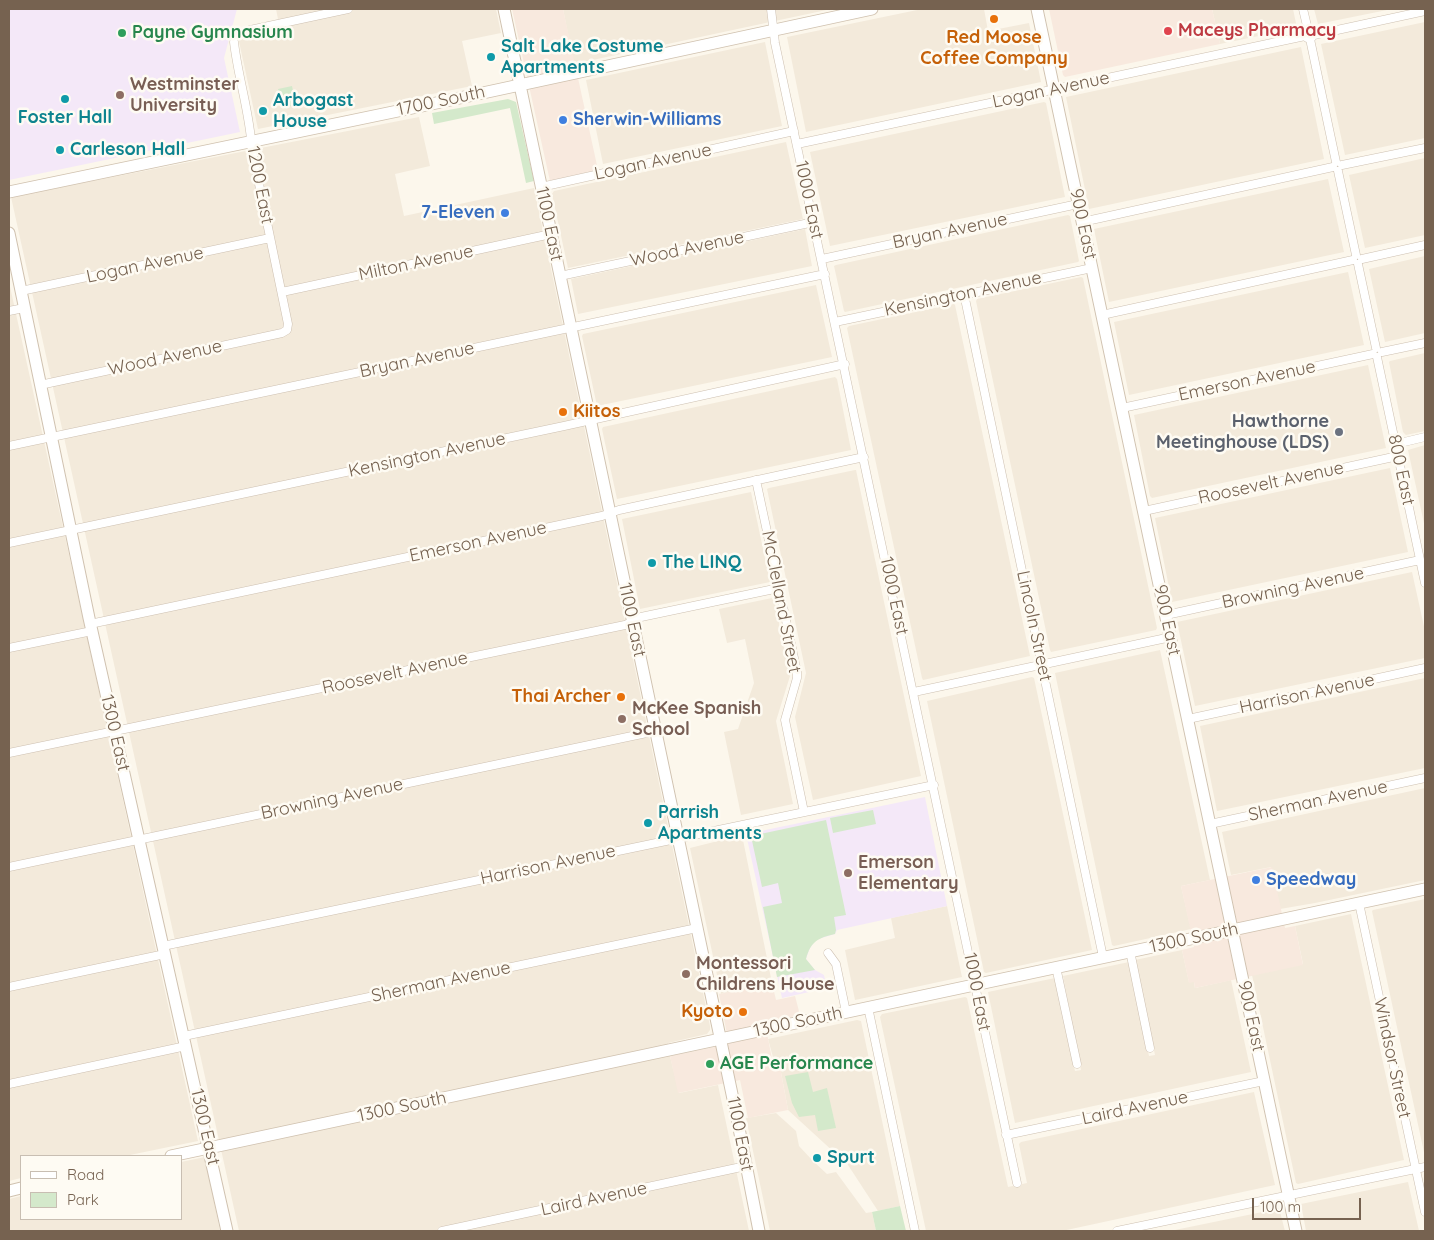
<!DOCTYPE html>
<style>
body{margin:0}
#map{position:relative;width:1434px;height:1240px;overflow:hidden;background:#fcf7ec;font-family:Quicksand,sans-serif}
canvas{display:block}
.frame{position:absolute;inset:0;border:10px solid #766250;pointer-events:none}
.legend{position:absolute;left:20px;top:1155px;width:162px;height:65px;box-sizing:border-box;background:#fefbf3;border:1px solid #c8beb2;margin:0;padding:6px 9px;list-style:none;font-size:15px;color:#766250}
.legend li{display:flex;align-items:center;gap:10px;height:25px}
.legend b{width:25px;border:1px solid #c8beb2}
.scale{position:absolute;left:1252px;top:1198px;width:109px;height:22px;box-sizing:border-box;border:2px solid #766250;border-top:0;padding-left:6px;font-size:15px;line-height:18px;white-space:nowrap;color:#766250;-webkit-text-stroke:4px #fefbf3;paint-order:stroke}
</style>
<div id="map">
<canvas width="1434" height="1240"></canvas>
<div class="frame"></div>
<ul class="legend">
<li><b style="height:6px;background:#fff"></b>Road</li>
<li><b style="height:14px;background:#d4e9cb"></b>Park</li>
</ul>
<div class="scale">100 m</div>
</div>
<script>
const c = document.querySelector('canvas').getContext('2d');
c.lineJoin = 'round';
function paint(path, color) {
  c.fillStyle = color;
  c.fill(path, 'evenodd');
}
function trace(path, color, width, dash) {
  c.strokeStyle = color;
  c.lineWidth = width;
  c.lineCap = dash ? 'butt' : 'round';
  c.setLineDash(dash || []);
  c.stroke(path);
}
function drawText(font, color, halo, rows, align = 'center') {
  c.font = font + ' Quicksand,sans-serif';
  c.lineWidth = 5;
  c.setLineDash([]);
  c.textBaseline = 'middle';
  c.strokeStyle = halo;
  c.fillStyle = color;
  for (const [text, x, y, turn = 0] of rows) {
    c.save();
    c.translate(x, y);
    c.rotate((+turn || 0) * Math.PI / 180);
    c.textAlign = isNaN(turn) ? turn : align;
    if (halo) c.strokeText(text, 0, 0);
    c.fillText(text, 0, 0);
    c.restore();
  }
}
const residential = new Path2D(`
 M 276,9 L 496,9 L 501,33 L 462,41 L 472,86 L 258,129 L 238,37 L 280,29 Z
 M 563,9 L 831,9 L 574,64 Z
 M 922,9 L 984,9 L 988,31 L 1029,23 L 1041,82 L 806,132 L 787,37 Z
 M 1212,9 L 1293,9 L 1297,28 L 1220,44 Z
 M 1314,9 L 1392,9 L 1318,24 Z
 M 1425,22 L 1425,138 L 1345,155 L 1321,44 Z
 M 765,42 L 782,126 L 603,164 L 586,80 Z
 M 1301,47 L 1324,159 L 1089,209 L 1066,97 Z
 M 1044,102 L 1046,103 L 1065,197 L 830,246 L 810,152 Z
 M 419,117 L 430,166 L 395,174 L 404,216 L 534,188 L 710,1026 L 710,1030 L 707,1034 L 668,1043 L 670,1056 L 679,1093 L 718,1085 L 749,1231 L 239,1231 L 11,197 Z
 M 786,142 L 803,219 L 568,268 L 552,194 L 554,191 Z
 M 1425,158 L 1425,235 L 1365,248 L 1349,175 Z
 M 1328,179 L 1344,252 L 1109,302 L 1094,229 Z
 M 1068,215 L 1070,216 L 1079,261 L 1078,262 L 845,312 L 844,311 L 834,266 L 836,265 Z
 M 805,229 L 812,266 L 578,314 L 571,279 Z
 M 1425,256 L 1425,333 L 1385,342 L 1369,269 Z
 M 1348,272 L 1364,345 L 1129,395 L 1114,322 Z
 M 1081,277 L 1083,278 L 1157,628 L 1156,630 L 1051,652 L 1050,650 L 976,301 L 977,299 Z
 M 9,282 L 198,1141 L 125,1156 L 21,1156 L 21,1178 L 9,1181 Z
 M 816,285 L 832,357 L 597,406 L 582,336 L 583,334 Z
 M 954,304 L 955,305 L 1030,656 L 923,680 L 922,678 L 847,328 L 849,326 Z
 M 1425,353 L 1425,431 L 1406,435 L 1403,432 L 1389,362 L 1390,361 Z
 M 1368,365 L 1386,448 L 1152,498 L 1150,496 L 1134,415 Z
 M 835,377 L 837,379 L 851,450 L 617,499 L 602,429 L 603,427 Z
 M 1425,445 L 1425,528 L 1408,450 Z
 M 1390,468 L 1408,552 L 1172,602 L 1155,518 Z
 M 855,470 L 856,470 L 921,776 L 813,800 L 795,717 L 806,673 L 767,489 L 769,488 Z
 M 751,492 L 770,582 L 640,609 L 622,519 Z
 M 1412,572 L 1425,631 L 1425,658 L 1195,706 L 1177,622 Z
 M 772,598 L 774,599 L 790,676 L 776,721 L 793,804 L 741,815 L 724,732 L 738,729 L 754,683 L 745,639 L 727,643 L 719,609 Z
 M 1160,650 L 1210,880 L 1181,886 L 1191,929 L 1114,946 L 1112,945 L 1055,673 Z
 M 1032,677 L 1034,678 L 1092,950 L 986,973 L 984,972 L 927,701 Z
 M 1425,678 L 1425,768 L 1217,811 L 1200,726 Z
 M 1425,788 L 1425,880 L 1315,903 L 1280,909 L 1271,867 L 1231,875 L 1222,832 Z
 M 742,835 L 772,983 L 721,994 L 690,848 Z
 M 1425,899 L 1425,1157 L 1372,911 L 1373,910 Z
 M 947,906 L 962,977 L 855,1000 L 845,950 L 895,938 L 891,918 Z
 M 1351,914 L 1404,1160 L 1298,1184 L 1296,1183 L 1252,975 L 1303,964 L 1295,926 Z
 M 1182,950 L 1189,982 L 1194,982 L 1195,988 L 1231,980 L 1251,1072 L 1015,1123 L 988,992 L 1055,978 L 1075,1071 L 1081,1070 L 1063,976 L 1129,962 L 1149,1056 L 1155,1055 L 1135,960 Z
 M 965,997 L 967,998 L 1008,1187 L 1027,1183 L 1019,1144 L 1021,1142 L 1254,1092 L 1275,1185 L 1062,1231 L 926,1231 L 880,1017 L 882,1014 Z
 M 857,1020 L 861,1021 L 900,1206 L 878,1211 L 848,1165 L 788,1110 L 780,1067 L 776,1068 L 768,1039 Z
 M 776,1113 L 796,1131 L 799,1146 L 813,1161 L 827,1174 L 836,1172 L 866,1213 L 872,1212 L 876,1231 L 770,1231 L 746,1118 Z
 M 205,1157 L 220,1231 L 9,1231 L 9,1199 L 21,1196 L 21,1219 L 181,1219 L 181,1162 Z
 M 1408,1182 L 1419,1231 L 1306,1231 L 1301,1204 Z
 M 1279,1208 L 1285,1231 L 1170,1231 L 1277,1209 Z`);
const commercial = new Path2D(`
 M 512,9 L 563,9 L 598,170 L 550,181 Z
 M 1049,9 L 1212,9 L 1220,44 L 1065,77 L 1063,75 Z
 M 1272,867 L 1285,928 L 1295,926 L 1303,965 L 1195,988 L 1194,982 L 1189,983 L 1182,950 L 1194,947 L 1181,886 Z
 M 772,983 L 776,1000 L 795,996 L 800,1015 L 765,1023 L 772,1059 L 774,1059 L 776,1067 L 780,1067 L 788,1110 L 748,1118 L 740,1080 L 678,1093 L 670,1056 L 729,1044 L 719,994 Z`);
const education = new Path2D(`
 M 9,9 L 237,9 L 224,58 L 240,132 L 9,180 Z
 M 925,797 L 947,906 L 837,930 L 835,934 L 815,940 L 809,950 L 806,959 L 815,970 L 824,975 L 827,988 L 782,998 L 746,834 Z`);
const green = new Path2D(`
 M 292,86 L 296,105 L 282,108 L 278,89 Z
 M 508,99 L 516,102 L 534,181 L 526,183 L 510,108 L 434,124 L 432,113 Z
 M 873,810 L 876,824 L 833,833 L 830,818 Z
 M 826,820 L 846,915 L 834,917 L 836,930 L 835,934 C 818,938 811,941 806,959 L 815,970 L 777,977 L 763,907 L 782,903 L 778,883 L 762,887 L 751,836 Z
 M 808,1072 L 813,1092 L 827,1088 L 836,1128 L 818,1131 L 815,1115 L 799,1117 L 792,1103 L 785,1076 Z
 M 900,1206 L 906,1231 L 876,1231 L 872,1212 Z`);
const street = new Path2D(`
 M 771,9 L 775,43 L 1017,1183
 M 1303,9 L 1308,30
 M1304.5 34a4.5 4.5 0 1 1 9 0a4.5 4.5 0 1 1-9 0Z
 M 250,30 L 348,9
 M 1314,35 L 1425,11
 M 1310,39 L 1336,162
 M 797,144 L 1305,36
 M 1342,165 L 1425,148
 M 1338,171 L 1356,255
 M 541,187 L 794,131
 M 1082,222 L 1333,167
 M 822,259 L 1078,204
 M 1362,259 L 1425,245
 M 1358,264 L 1376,348
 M 560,276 L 814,222
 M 21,291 L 270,238
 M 282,292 L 551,234
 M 964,294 L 1103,957
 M 9,311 L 24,308
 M 1102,315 L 1353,260
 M 835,322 L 1092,268
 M 1382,352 L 1425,343
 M 1377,357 L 1425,583
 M 40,385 L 282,333 L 287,330 L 288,324 L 252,150 C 250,113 238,78 234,42
 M 1122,408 L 1373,354
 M 1396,444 L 1425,437
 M 9,446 L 825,274
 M 756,480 L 797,672 L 797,678 L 785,720 L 804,812
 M 1144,511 L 1398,456
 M 9,543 L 564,426 L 845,364
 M 1166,615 L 1420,560
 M 90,624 L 602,516 L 619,510 L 864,457
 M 9,648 L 92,631
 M 914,692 L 1171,637
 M 1188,719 L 1425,668
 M 9,753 L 625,625 L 641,617 L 779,588
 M 1210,824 L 1425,778
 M 9,867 L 656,731
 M 1359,903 L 1425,1212
 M 163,946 L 934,785
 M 1130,951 L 1150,1048
 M 828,953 L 836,964 L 846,1012
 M 1056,967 L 1077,1064
 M 9,987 L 165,954
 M 868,1007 L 915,1231
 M 184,1036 L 697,928
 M 9,1084 L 186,1046
 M 1006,1135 L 1264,1081
 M 442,1231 L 746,1166
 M 1117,1231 L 1425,1167`);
const secondary = new Path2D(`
 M 504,9 L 737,1118 L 759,1231
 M 1037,9 L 1296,1231
 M 9,192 L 441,102 L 872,9
 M 9,233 L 89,618 L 227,1231
 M 171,1156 L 1425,889
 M 9,1191 L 21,1188`);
const markers = [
 [994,19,5,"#e8710a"],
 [1168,31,5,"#e0444e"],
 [122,33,5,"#2e9e5b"],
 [491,57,5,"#0f9aa8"],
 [120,95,5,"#8d6e63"],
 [65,99,5,"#0f9aa8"],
 [263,111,5,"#0f9aa8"],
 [563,120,5,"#3f7fe0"],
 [60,150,5,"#0f9aa8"],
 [505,213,5,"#3f7fe0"],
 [563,412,5,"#e8710a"],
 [1339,432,5,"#6b7280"],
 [652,563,5,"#0f9aa8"],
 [621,697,5,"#e8710a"],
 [622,719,5,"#8d6e63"],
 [648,823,5,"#0f9aa8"],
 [848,873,5,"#8d6e63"],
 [1256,880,5,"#3f7fe0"],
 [686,974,5,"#8d6e63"],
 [743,1012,5,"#e8710a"],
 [710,1064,5,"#2e9e5b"],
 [817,1158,5,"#0f9aa8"]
];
const healthNames = [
 ["Maceys Pharmacy",1178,31]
];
const leisureNames = [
 ["Payne Gymnasium",132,33],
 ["AGE Performance",720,1064]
];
const foodNames = [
 ["Red Moose",994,38,"center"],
 ["Coffee Company",994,59,"center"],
 ["Kiitos",573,412,"left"],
 ["Thai Archer",611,697],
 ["Kyoto",733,1012]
];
const cultureNames = [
 ["Salt Lake Costume",501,47],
 ["Apartments",501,68],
 ["Arbogast",273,101],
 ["House",273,122],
 ["Foster Hall",65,118,"center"],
 ["Carleson Hall",70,150],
 ["The LINQ",662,563],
 ["Parrish",658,813],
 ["Apartments",658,834],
 ["Spurt",827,1158]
];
const educationNames = [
 ["Westminster",130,85],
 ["University",130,106],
 ["McKee Spanish",632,709],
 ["School",632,730],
 ["Emerson",858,863],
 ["Elementary",858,884],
 ["Montessori",696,964],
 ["Childrens House",696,985]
];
const streetNames = [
 ["Logan Avenue",1051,90,-12],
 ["1700 South",441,101,-12],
 ["Logan Avenue",653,162,-12],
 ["1200 East",260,185,79],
 ["1000 East",809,200,78],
 ["1100 East",549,224,78],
 ["900 East",1083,224,78],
 ["Bryan Avenue",950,231,-12],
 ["Wood Avenue",687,249,-12],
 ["Milton Avenue",416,263,-12],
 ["Logan Avenue",145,265,-12],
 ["Kensington Avenue",963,294,-12],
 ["Wood Avenue",165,358,-12],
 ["Bryan Avenue",417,360,-12],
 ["Emerson Avenue",1247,381,-12],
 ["Kensington Avenue",427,455,-12],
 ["800 East",1401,470,78],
 ["Roosevelt Avenue",1271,483,-12],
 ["Emerson Avenue",478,542,-12],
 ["Browning Avenue",1293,588,-12],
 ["1000 East",894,596,78],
 ["McClelland Street",781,602,79],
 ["1100 East",632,620,78],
 ["900 East",1167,620,78],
 ["Lincoln Street",1034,626,78],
 ["Roosevelt Avenue",395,673,-12],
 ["Harrison Avenue",1307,694,-12],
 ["1300 East",115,733,77],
 ["Browning Avenue",332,799,-12],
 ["Sherman Avenue",1318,801,-12],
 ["Harrison Avenue",548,865,-12],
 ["1300 South",1194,938,-12],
 ["Sherman Avenue",441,982,-12],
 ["1000 East",977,992,79],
 ["900 East",1251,1016,78],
 ["1300 South",798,1022,-12],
 ["Windsor Street",1392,1058,78],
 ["1300 South",402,1107,-12],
 ["Laird Avenue",1135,1108,-12],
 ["1300 East",205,1127,77],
 ["1100 East",740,1134,79],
 ["Laird Avenue",594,1199,-12]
];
const shopNames = [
 ["Sherwin-Williams",573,120],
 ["7-Eleven",495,213,"right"],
 ["Speedway",1266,880]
];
const worshipNames = [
 ["Hawthorne",1329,422],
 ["Meetinghouse (LDS)",1329,443]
];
paint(residential, '#f3eadb');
paint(commercial, '#f8e9de');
paint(education, '#f4e8f8');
paint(green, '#d4e9cb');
trace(street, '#cec1b2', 9);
trace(secondary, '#d0c2b0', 13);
trace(street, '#fff', 8);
trace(secondary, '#fff', 11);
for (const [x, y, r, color] of markers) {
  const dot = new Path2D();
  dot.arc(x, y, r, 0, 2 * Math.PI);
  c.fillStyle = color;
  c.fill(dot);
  trace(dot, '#fefbf3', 2);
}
drawText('bold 18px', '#be3a42', '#fefbf3', healthNames, 'left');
drawText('bold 18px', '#27864d', '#fefbf3', leisureNames, 'left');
drawText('bold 18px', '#c56008', '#fefbf3', foodNames, 'right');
drawText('bold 18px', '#0d838f', '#fefbf3', cultureNames, 'left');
drawText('bold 18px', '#785e54', '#fefbf3', educationNames, 'left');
drawText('18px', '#766250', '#fefbf3', streetNames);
drawText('bold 18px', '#366cbe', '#fefbf3', shopNames, 'left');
drawText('bold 18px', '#5b616d', '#fefbf3', worshipNames, 'right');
</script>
